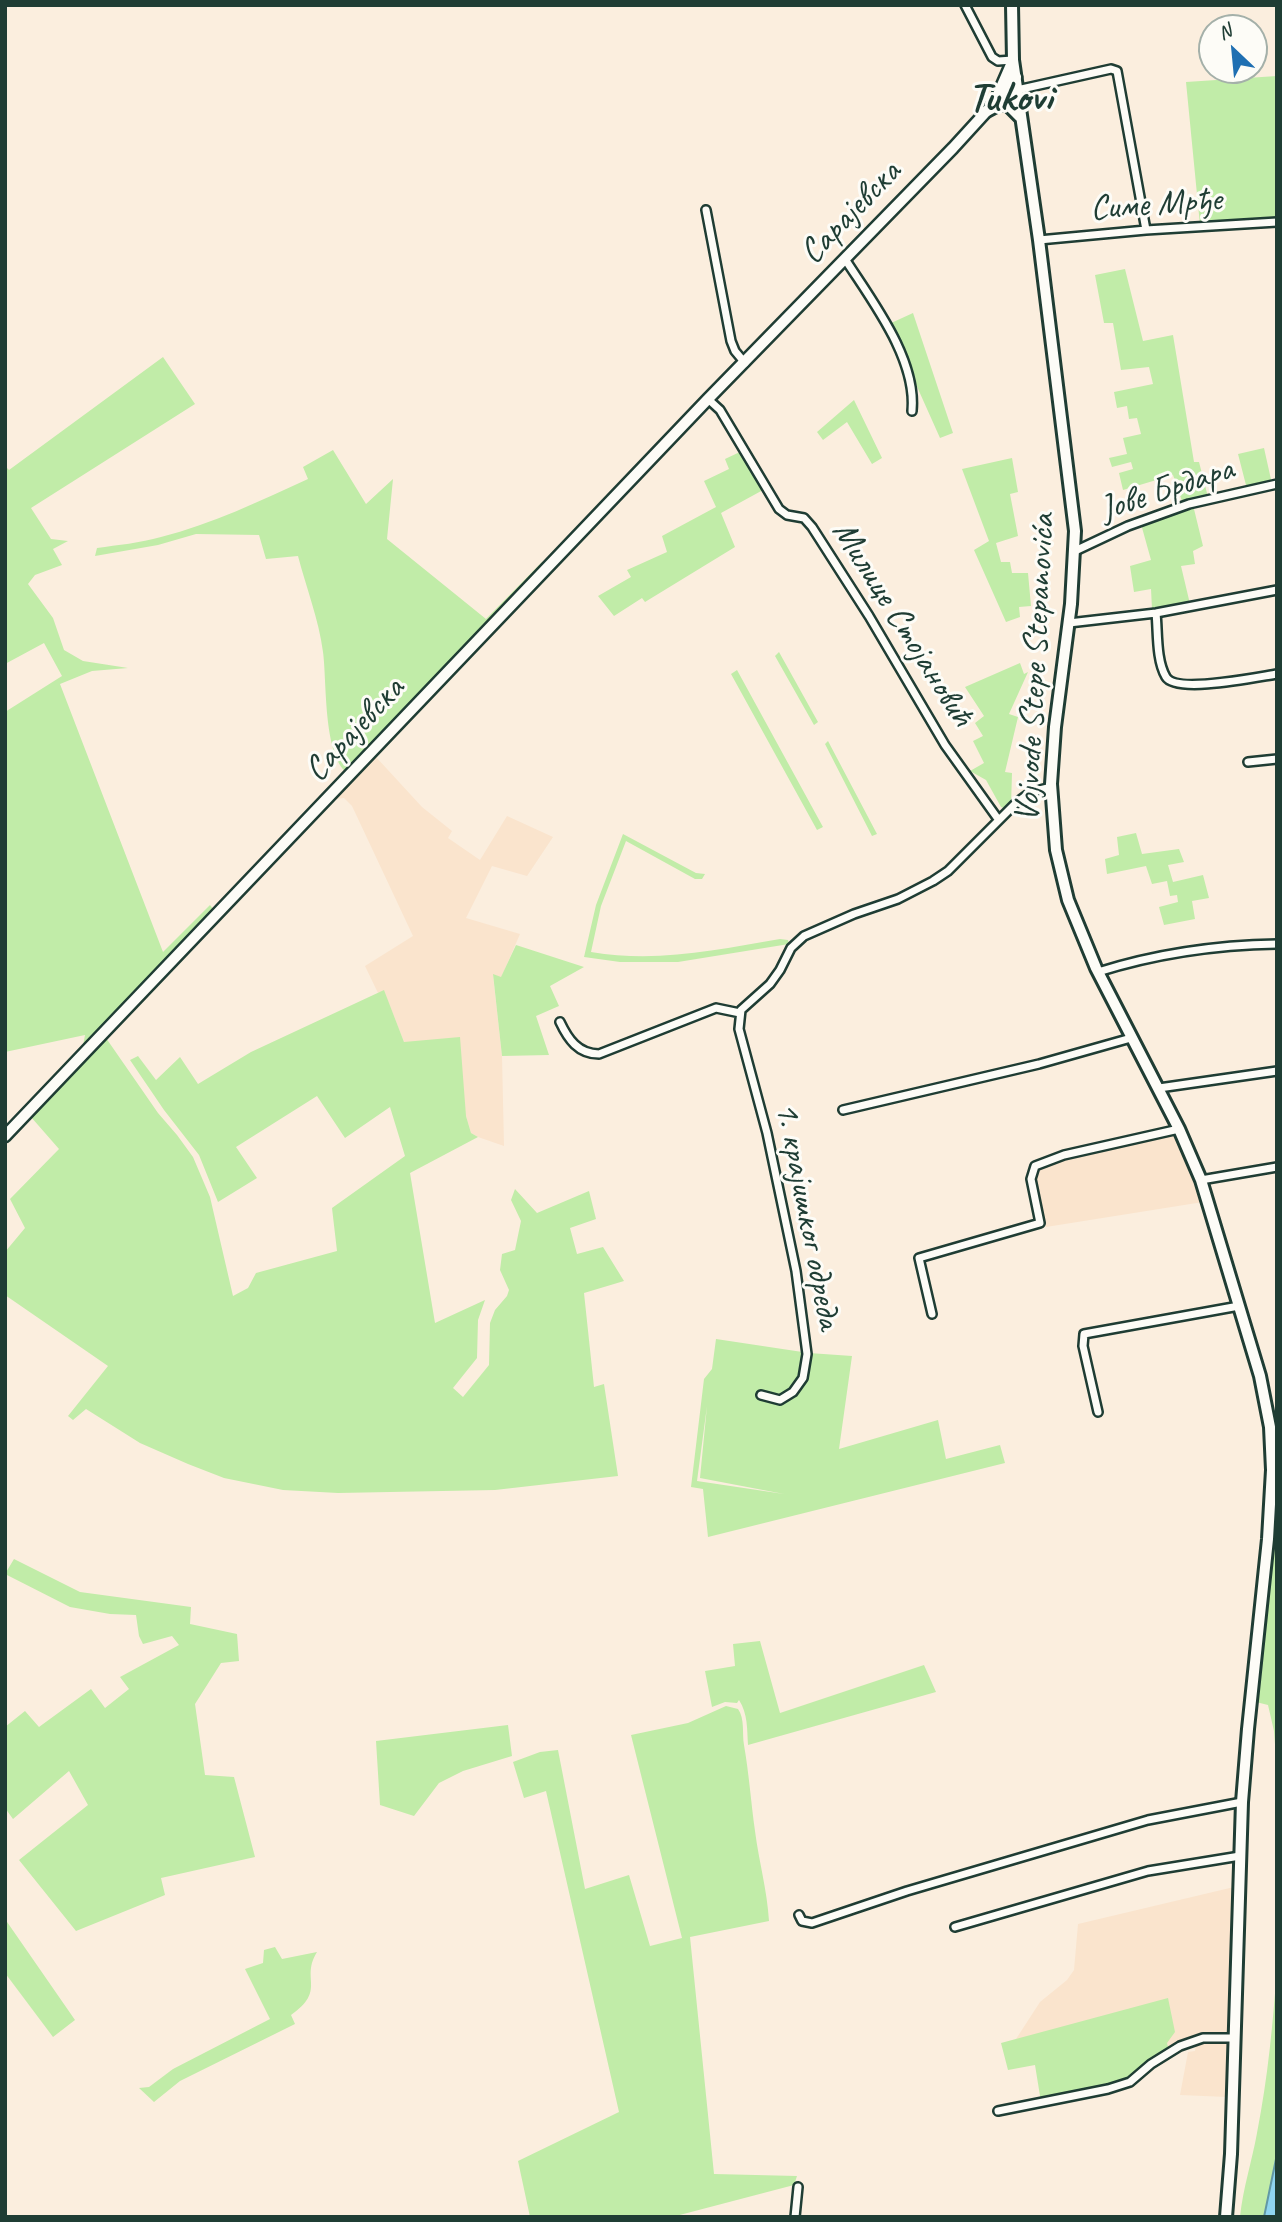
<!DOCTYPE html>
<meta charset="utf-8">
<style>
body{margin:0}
#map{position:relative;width:1282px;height:2222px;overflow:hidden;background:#fbeede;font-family:Caveat,sans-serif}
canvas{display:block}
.frame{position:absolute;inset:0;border:7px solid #1f3d34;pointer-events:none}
.north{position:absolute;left:1198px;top:14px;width:70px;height:70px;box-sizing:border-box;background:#fdfcf7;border:2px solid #a4b0a9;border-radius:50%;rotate:334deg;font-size:19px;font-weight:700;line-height:28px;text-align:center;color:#1f3d34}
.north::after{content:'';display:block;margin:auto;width:24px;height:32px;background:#1f6fb2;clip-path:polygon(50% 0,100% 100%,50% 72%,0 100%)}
</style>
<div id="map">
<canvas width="1282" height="2222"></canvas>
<div class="frame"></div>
<div class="north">N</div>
</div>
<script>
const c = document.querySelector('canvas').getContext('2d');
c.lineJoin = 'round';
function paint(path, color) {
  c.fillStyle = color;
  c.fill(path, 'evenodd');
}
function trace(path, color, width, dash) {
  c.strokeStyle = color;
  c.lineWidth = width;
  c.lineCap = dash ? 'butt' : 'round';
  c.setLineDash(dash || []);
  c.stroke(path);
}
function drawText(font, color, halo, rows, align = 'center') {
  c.font = font + ' Caveat,sans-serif';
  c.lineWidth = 6;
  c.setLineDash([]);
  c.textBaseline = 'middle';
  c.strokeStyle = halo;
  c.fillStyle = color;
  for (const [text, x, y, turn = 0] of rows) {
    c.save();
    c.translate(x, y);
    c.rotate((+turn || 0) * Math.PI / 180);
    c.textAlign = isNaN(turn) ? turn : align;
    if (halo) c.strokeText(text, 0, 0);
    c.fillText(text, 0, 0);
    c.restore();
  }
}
const built = new Path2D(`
 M 376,757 L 422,807 L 452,831 L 448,838 L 480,860 L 507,816 L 553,837 L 527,876 L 492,866 L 466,918 L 520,934 L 501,978 L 493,975 L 502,1056 L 504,1146 L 478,1137 L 471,1133 L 466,1116 L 404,1042 L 384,991 L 378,993 L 365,966 L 413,936 L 352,806 L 344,798 L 336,799 L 332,803 Z
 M 1177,1135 L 1203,1202 L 1046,1227 L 1032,1181 L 1035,1169 L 1044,1164 Z
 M 1234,1887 L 1227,2097 L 1180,2095 L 1188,2052 L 1195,2051 L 1196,2041 L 1169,2050 L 1167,2043 L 1016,2039 L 1040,2002 L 1067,1980 L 1074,1970 L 1078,1924 Z`);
const green = new Path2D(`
 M 1277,76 L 1277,222 L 1200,225 L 1186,82 Z
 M 1125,269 L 1143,341 L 1173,335 L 1194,462 L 1199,462 L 1209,501 L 1193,505 L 1203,546 L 1193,551 L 1195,564 L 1181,566 L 1190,604 L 1152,609 L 1151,589 L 1134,592 L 1130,566 L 1151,560 L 1141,524 L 1183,504 L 1173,475 L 1123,490 L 1119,473 L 1133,469 L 1131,462 L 1112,467 L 1109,458 L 1127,454 L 1123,438 L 1141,434 L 1137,418 L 1129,419 L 1127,406 L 1117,408 L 1114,392 L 1153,384 L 1149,367 L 1121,370 L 1113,323 L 1104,323 L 1095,275 Z
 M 913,313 L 953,433 L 940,438 L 889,324 Z
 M 163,357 L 195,404 L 31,508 L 51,539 L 68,541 L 53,549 L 62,565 L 35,575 L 28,584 L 53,618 L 64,650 L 83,661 L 128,668 L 92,671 L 60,684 L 163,952 L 210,905 L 214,910 L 82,1051 L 85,1035 L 5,1052 L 5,712 L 62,676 L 44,643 L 5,664 L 5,466 L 9,470 Z
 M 854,400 L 882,458 L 872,464 L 847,422 L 823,440 L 817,432 Z
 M 1264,448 L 1272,484 L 1247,489 L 1238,454 Z
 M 333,450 L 366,504 L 393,479 L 387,539 L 486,619 L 542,562 L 547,565 L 347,773 C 323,754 327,681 323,652 C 319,620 306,587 298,556 L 266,559 L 259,535 L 196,534 L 158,545 L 95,556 L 97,548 C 118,545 140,543 161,537 C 212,524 260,501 308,479 L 303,467 Z
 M 742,451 L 763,490 L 721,513 L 735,547 L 645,602 L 642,598 L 614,616 L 598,596 L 631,577 L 627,570 L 667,552 L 662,536 L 716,507 L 704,481 L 729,469 L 725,459 Z
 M 1012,458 L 1018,492 L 1010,494 L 1018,536 L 996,543 L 1001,562 L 1010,562 L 1012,573 L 1028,573 L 1031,606 L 1019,607 L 1020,617 L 1006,622 L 974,550 L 989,541 L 962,469 Z
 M 779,652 L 818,722 L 814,725 L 775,656 Z
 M 1020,663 L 1024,674 L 1028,672 L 1009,714 L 1018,717 L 1005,772 L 1012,773 L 1011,806 L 1006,809 L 1001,807 L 986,780 L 970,771 L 984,763 L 973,741 L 983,736 L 975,723 L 984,716 L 965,687 Z
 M 737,670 L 823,827 L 817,830 L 731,674 Z
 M 828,741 L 877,834 L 872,836 L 825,744 Z
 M 1136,833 L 1142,854 L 1179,849 L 1184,862 L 1168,865 L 1173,882 L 1203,875 L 1209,898 L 1192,901 L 1195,919 L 1164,925 L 1159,907 L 1178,902 L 1177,895 L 1170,896 L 1167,881 L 1152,884 L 1146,866 L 1107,874 L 1105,859 L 1119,855 L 1117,837 Z
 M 623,834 L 696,873 L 705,874 L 702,879 L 695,879 L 626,841 L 601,906 L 591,952 C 657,963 716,950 780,939 L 788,940 L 789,944 L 678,962 L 620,962 L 584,957 L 596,905 Z
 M 516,945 L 584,967 L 550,986 L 559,1006 L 536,1016 L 549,1055 L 502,1056 L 493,974 L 501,977 Z
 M 384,990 L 404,1042 L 460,1037 L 466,1116 L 471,1133 L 478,1137 L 410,1173 L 435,1323 L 485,1300 L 478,1320 L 477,1358 L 453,1388 L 463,1397 L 489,1365 L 490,1323 L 495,1310 L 507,1296 L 509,1290 L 500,1270 L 502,1254 L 515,1250 L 521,1221 L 511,1200 L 515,1189 L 537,1213 L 589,1191 L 596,1219 L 570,1228 L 577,1254 L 603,1247 L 624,1281 L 584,1293 L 594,1387 L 604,1384 L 618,1476 L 495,1490 L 338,1493 L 283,1490 L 224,1478 L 188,1464 L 140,1443 L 86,1409 L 73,1420 L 68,1416 L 108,1366 L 5,1295 L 5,1252 L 25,1228 L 10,1199 L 59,1149 L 31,1117 L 106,1038 L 158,1113 L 177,1135 L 193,1157 L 210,1197 L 233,1296 L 248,1288 L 256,1273 L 337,1251 L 332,1208 L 405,1156 L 390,1107 L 345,1138 L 317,1096 L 236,1147 L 257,1178 L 218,1202 L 199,1155 L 164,1110 L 130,1060 L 138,1056 L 156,1080 L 180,1057 L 198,1084 L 251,1052 Z
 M 716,1339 L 809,1353 L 852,1356 L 839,1449 L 938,1420 L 946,1459 L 1000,1445 L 1005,1463 L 708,1537 L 703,1489 L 691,1487 L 704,1379 L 712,1369 ZM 707,1406 L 700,1478 L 784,1494 L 697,1481 Z
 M 1277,1503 L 1277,1771 L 1274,1731 L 1268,1705 L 1256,1702 Z
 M 14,1559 L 80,1592 L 191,1607 L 190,1624 L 237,1634 L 239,1661 L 221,1663 L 195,1704 L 205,1775 L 234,1777 L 255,1857 L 161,1878 L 165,1895 L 76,1931 L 19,1860 L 88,1805 L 69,1771 L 13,1819 L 5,1808 L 5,1727 L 25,1711 L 39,1727 L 91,1689 L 105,1708 L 129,1689 L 120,1677 L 179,1645 L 172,1636 L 143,1644 L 139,1636 L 136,1615 L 110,1614 L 70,1607 L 5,1574 Z
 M 760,1641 L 780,1713 L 924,1665 L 936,1692 L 748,1745 C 747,1729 748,1714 739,1700 L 737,1703 L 725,1702 L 712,1707 L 705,1671 L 735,1666 L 733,1644 Z
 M 726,1706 L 738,1709 C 745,1718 742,1734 744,1745 C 749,1774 751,1802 755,1831 C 759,1862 767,1889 769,1921 L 690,1937 L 714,2174 L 797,2176 L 794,2185 L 672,2217 L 530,2217 L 518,2161 L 619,2112 L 546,1791 L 524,1798 L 513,1762 L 540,1752 L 558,1750 L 585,1889 L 629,1875 L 650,1946 L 682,1938 L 631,1735 L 688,1723 Z
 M 508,1725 L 512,1756 L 463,1771 L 439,1783 L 414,1816 L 380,1805 L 376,1741 Z
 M 5,1919 L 75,2020 L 53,2037 L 5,1973 Z
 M 275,1947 L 282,1959 L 317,1952 C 300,1979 327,1990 291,2015 L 295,2024 L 180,2081 L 154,2102 L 139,2088 L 149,2087 L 173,2069 L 270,2019 L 245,1969 L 263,1963 L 264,1950 Z
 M 1277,1967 L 1277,2152 L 1264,2217 L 1240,2217 C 1243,2188 1252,2161 1257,2133 C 1268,2077 1273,2023 1277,1967 Z
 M 1168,1998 L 1175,2032 L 1167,2043 L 1169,2050 L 1134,2076 L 1118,2083 L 1041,2102 L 1035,2065 L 1008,2070 L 1001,2043 Z`);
const water = new Path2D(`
 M 1277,2152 L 1277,2217 L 1264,2217 L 1276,2159 Z`);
const minor = new Path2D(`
 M 965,5 L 992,57 L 998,61 L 1013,60
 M 1017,90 L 1111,69 L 1117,71 L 1146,230
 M 706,210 L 731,341 L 735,351 L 745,363
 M 1039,240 L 1146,230 L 1277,222
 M 845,259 C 872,301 917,359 912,411
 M 708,399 L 720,410 L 779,509 L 787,515 L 804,518 L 812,527 L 869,616 L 945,745 L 998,819
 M 1075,551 L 1128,526 L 1189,504 L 1277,484
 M 1156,613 C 1158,632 1156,660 1166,677 C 1176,694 1257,677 1277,674
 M 1069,623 L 1156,613 L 1277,590
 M 1248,762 L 1277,759
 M 1098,972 C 1155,954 1217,945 1277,944
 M 560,1022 C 568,1039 578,1054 599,1054 L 716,1008 L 740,1013
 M 1159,1088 L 1277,1071
 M 843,1110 L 1039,1064 L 1131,1038
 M 1201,1180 L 1277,1167
 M 932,1314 L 919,1258 L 1040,1223 L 1031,1179 L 1035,1166 L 1064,1155 L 1179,1129
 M 761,1395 L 780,1400 L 793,1392 L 803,1378 L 807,1354 L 796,1271 L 767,1133 L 739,1029 L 741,1010 L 770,984 L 780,970 L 791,948 L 804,936 L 854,914 L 898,899 L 933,881 L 948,871 L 1016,803 L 1031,792 L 1052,787
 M 1098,1412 L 1083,1346 L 1084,1334 L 1239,1306
 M 799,1915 L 802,1921 L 812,1923 L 907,1891 L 1148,1820 L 1242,1802
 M 955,1927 L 1148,1871 L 1240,1856
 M 998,2111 L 1108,2089 L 1130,2082 L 1151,2064 L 1180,2046 L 1203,2038 L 1234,2038
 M 795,2217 L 798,2187`);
const secondary = new Path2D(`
 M 996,99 L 1013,60
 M 5,1136 L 708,399 L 953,148 L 1006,90 L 1016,77`);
const primary = new Path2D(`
 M 1012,5 L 1013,60 L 1039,240 L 1075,531 L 1071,604 L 1055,727 L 1051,784 L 1056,850 L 1068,900 L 1096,968 L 1179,1129 L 1201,1180 L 1260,1376 L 1270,1427 L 1272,1470 L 1268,1539 L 1248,1729 L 1242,1802 L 1231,2154 L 1226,2217
 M 985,112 L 1000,104 L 1008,105 L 1020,117`);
const streetNames = [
 ["Симе Мрђе",1156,205,-4],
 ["Сарајевска",851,213,-46],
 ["Јове Брдара",1167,490,-18],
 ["Милице Стојановић",902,624,58],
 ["Vojvode Stepe Stepanovića",1036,668,-87],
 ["Сарајевска",355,730,-47],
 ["1. крајишког одреда",807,1216,79]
];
const districtNames = [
 ["Tukovi",1010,99]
];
paint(built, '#fae4cd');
paint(green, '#c1eca8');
paint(water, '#8fd5f0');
trace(water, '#6298a5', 2);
trace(minor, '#1f3d34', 12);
trace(secondary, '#1f3d34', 15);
trace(primary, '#1f3d34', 16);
trace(minor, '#fdfcf7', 7);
trace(secondary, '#fdfcf7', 10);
trace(primary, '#fdfcf7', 10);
drawText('35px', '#1f3d34', '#fdfcf7', streetNames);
drawText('bold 42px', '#1f3d34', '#fdfcf7', districtNames);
</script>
